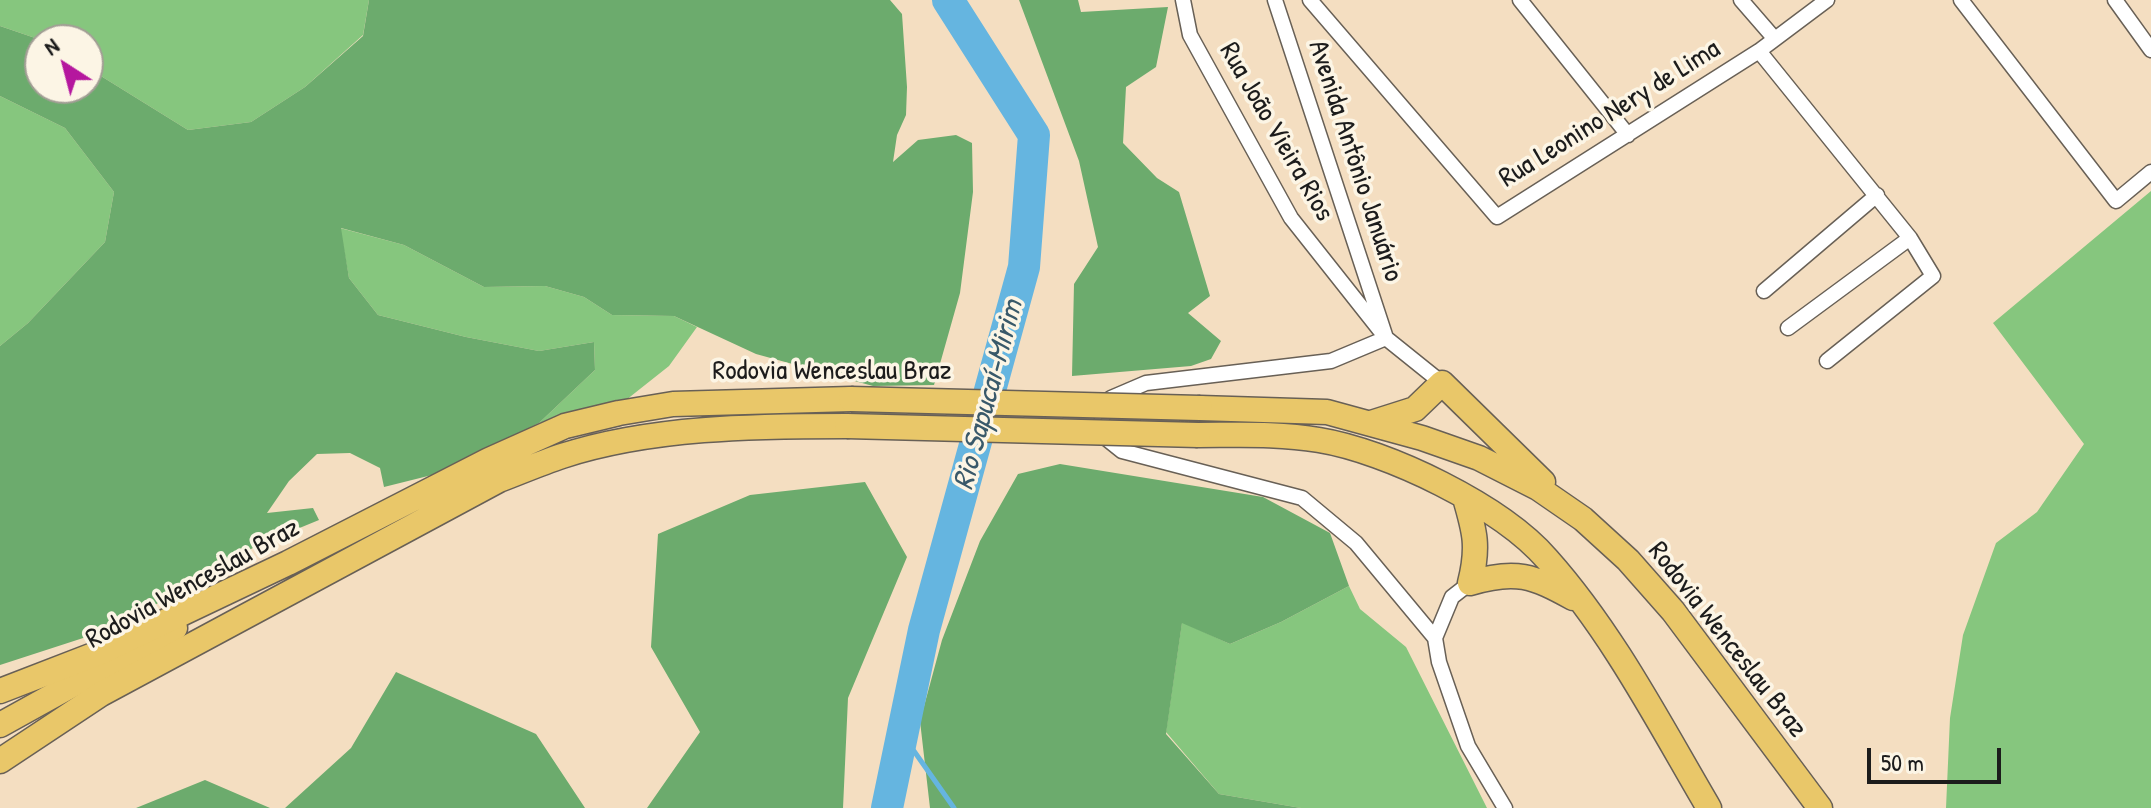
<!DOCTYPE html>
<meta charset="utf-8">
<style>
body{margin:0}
#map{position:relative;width:2151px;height:808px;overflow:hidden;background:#f4dec1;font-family:"Patrick Hand",sans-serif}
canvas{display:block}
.north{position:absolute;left:24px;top:24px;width:80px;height:80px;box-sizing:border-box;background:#fcf5e5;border:2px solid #a29e95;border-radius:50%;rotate:324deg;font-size:22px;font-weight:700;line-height:32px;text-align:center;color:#1c1c1c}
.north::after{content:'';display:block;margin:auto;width:28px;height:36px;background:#b5179e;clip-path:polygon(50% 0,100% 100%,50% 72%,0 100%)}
.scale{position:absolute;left:1867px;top:748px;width:134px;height:36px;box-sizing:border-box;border:4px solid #1c1c1c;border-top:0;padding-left:10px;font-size:24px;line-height:28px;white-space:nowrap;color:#1c1c1c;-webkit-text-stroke:6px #fcf5e5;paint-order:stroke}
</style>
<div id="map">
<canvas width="2151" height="808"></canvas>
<div class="north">N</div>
<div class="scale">50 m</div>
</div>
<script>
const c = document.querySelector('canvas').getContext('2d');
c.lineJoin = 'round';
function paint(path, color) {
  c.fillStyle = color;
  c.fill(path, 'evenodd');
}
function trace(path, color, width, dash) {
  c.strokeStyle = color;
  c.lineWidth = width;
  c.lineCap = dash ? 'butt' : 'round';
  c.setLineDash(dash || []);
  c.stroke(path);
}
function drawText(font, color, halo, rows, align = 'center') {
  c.font = font + ' "Patrick Hand",sans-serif';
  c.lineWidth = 7;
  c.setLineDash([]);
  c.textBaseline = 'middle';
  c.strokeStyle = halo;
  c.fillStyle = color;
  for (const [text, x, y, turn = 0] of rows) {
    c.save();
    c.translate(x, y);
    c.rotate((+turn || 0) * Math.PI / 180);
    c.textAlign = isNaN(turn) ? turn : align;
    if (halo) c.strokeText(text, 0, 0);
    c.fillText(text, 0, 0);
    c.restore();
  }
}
const green = new Path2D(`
 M 0,0 L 369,0 L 363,35 L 305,87 L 251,122 L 188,130 L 88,68 L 88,40 L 41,40 L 0,26 Z
 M 0,96 L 65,128 L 114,192 L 105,242 L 28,323 L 0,346 Z
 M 2151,191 L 2151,808 L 1946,808 L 1950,718 L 1963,635 L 1996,543 L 2037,512 L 2084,444 L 1993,323 Z
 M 340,228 L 404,245 L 484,287 L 545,286 L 584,297 L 612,315 L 674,316 L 697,327 L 669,366 L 621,404 L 539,423 L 595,370 L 594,342 L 539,351 L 466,337 L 378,315 L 349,278 Z
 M 1349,586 L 1360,609 L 1406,647 L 1487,808 L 1301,808 L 1219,794 L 1166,732 L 1182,622 L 1230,644 L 1281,622 Z`);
const forest = new Path2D(`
 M 369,0 L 890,0 L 902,14 L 907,87 L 906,115 L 897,135 L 893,162 L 918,140 L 956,135 L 972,143 L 973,192 L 960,293 L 934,385 L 873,386 L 756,354 L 674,316 L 612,315 L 584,297 L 545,286 L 484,287 L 404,245 L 341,228 L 349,278 L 378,315 L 466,337 L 539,351 L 594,342 L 595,370 L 539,423 L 448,471 L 384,487 L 380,468 L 350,453 L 317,454 L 289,481 L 267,513 L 313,508 L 319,520 L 258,545 L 117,627 L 0,665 L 0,346 L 28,323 L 105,242 L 114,192 L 65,128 L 0,96 L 0,26 L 41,40 L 40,88 L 88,88 L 88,68 L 188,130 L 251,122 L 305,87 L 363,36 Z
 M 1019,0 L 1078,0 L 1081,12 L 1168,7 L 1156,67 L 1126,87 L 1123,143 L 1157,178 L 1179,192 L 1210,296 L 1188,313 L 1221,341 L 1211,359 L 1191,366 L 1072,376 L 1074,284 L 1098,247 L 1079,161 Z
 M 1060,464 L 1263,497 L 1330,533 L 1349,586 L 1281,622 L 1230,644 L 1182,623 L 1166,734 L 1219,794 L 1301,808 L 930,808 L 920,721 L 942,640 L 980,541 L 1018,474 Z
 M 865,482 L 907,557 L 848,698 L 843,808 L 647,808 L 700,732 L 651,647 L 658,534 L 750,495 Z
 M 396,672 L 536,734 L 585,808 L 285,808 L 351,748 Z
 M 205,780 L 270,808 L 136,808 Z`);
const stream = new Path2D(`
 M 902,734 L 954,808`);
const river = new Path2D(`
 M 887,808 L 924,630 L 1024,267 L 1034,135 L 948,0`);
const minor = new Path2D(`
 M 1183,0 L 1190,35 L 1291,218 L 1386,338 L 1442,383
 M 1275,0 L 1386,338 L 1331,361 L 1146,383 L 1111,398 L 1102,412 L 1102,423 L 1107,439 L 1122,451 L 1302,498 L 1356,543 L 1435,638
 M 1310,0 L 1497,217 L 1759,51 L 1827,0
 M 1520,0 L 1628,135
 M 1741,0 L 1774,38
 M 1961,0 L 2116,201 L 2151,172
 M 2115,0 L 2151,50
 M 1759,51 L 1910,238 L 1933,276 L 1827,361
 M 1764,291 L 1877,195
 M 1788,328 L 1910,238
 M 1470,583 L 1452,597 L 1435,638 L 1439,662 L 1468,746 L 1505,808`);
const primary = new Path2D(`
 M 0,725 L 175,628`);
const trunk = new Path2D(`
 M 1200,408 L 1327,412 L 1422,438 L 1479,458 L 1538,488 L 1583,519 L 1628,560 L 1673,611 L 1820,808
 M 1371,423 L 1415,409 L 1442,383 L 1543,482
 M 1198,435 C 1238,435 1279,433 1319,440 C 1387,451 1501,506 1547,559 C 1613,633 1659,723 1709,808
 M 1465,498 C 1475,532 1479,547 1470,583
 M 1470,583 C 1516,569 1533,576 1573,598
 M 0,691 L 101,652 L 288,563 L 489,460 L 565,426 L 619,413 L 673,404 L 851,399
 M 0,761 L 101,694 L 499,480 C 520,472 541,463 562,456 C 651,427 755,426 847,426`);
const trunkBridge = new Path2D(`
 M 851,399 L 1200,408
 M 847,426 L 1198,435`);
const streetNames = [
 ["Rua Leonino Nery de Lima",1610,114,-32],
 ["Rua João Vieira Rios",1276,132,60],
 ["Avenida Antônio Januário",1355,161,72],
 ["Rodovia Wenceslau Braz",832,372],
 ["Rodovia Wenceslau Braz",193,584,-29],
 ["Rodovia Wenceslau Braz",1727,640,52]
];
const waterNames = [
 ["Rio Sapucaí-Mirim",989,395,-75]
];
paint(green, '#86c67e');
paint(forest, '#6cab6d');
trace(stream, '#65b5e0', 5);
trace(river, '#65b5e0', 32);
trace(minor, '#686056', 17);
trace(primary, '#686056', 27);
trace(trunk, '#686056', 27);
trace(minor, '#fff', 14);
trace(primary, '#e9c769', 24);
trace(trunk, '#e9c769', 24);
trace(trunkBridge, '#686056', 27, []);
trace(trunkBridge, '#e9c769', 24);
drawText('28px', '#1c1c1c', '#fcf5e5', streetNames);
drawText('italic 30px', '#39596a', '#fcf5e5', waterNames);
</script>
